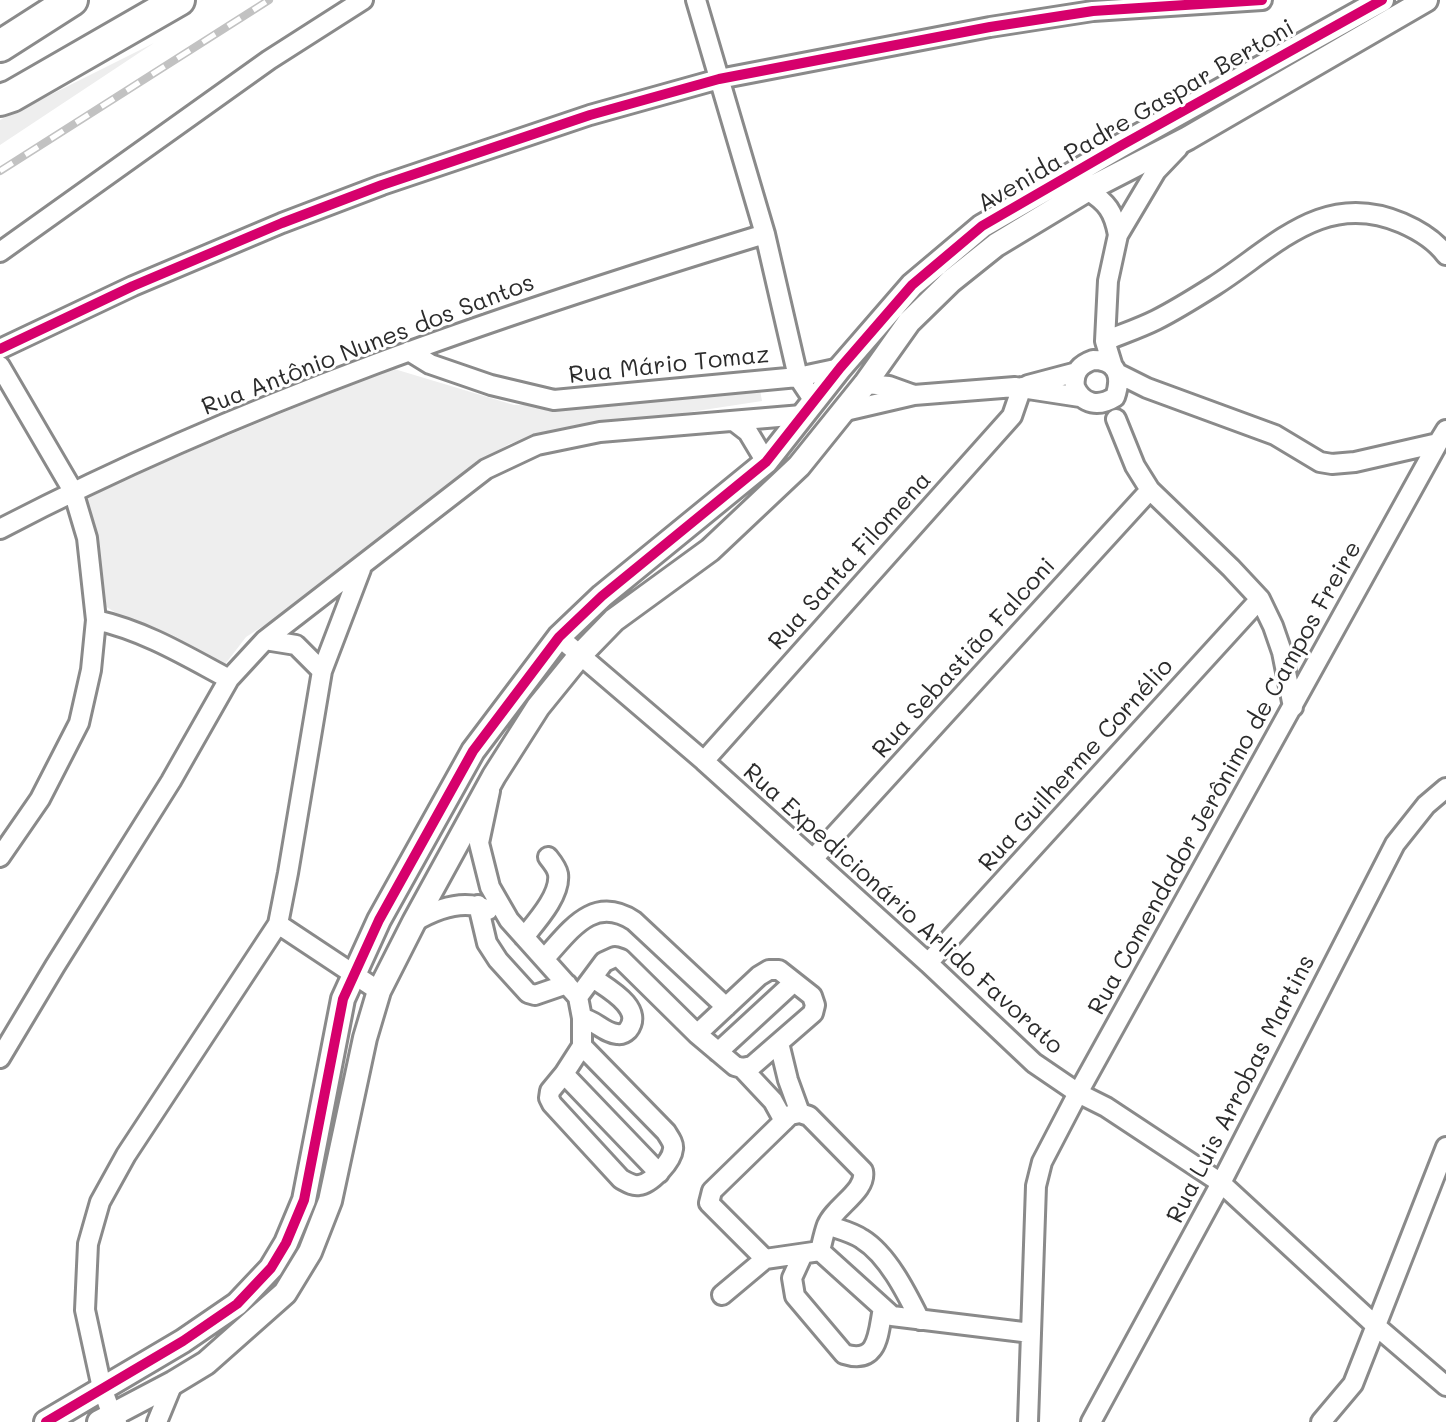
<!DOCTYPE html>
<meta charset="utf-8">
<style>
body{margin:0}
canvas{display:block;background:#fff}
</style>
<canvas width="1446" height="1422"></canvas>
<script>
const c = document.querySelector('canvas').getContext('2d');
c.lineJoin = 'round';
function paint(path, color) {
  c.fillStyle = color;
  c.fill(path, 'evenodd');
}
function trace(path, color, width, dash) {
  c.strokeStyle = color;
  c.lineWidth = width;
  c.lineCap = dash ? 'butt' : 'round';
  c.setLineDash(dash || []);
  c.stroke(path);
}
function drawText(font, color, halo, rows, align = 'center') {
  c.font = font + ' Mali,sans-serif';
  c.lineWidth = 6;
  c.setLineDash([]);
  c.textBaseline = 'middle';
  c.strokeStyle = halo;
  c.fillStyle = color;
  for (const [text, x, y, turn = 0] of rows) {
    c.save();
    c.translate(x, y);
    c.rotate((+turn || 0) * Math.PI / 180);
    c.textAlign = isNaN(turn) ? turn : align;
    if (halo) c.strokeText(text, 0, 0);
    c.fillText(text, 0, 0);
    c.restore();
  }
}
const built = new Path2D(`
 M 154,43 L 0,145 L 0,120 Z
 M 391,368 L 514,405 L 563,406 L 759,384 L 762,401 L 533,436 L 509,444 L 469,469 L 356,560 L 337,571 L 324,587 L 246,637 L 223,667 L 195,661 L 100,603 L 82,496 Z`);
const minor = new Path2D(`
 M 696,0 L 765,234 L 798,377 L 814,401
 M 1087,190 C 1107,202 1114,212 1118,235
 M 0,252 L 269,60 L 363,0
 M 1105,341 C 1122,334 1140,328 1156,320 C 1176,310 1195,298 1214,286 C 1274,248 1323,189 1402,223 C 1418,230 1435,240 1446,255
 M 0,349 L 133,286 L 282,223 L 382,185 L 590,115 L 719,79 L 990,27 L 1093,11 L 1262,0
 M 409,351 L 430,364 L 491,385 L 554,400 L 798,377 L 840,368
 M 1093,360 C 1118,360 1122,377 1115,397 C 1099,407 1083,405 1075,387 C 1073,373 1079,365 1093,360 Z
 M 0,366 L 73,491 L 87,538 L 96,620 L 91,670 L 79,723 L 40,799 L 0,857
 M 1113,367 L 1105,341 L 1108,281 L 1118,235 L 1156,171 L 1178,148
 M 1117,373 L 1147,388 L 1275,435 L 1320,462 L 1332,464 L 1355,462 L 1438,443 L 1446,430
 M 865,384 L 889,386 L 914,395
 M 1028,385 L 1077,372
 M 841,412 L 914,395 L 1015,387 L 1080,397
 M 1116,419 L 1135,466 L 1150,490 L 1231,568 L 1260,599 L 1273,626 L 1282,652 L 1293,707
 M 735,422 L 748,432 L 766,462
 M 0,529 C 243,402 503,314 765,234
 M 96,620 C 145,631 186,656 229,679
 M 559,637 L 704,761 L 928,963 L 1034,1063 L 1078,1093 L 1106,1107 L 1221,1183 L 1376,1326 L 1446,1386
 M 265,640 L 296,645 L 322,671
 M 704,761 L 1012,416 L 1022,387
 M 490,791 L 479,843 L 490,887 L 509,920 L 578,997 L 582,1018 L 582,1046 L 564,1074 L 550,1091 L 549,1098 L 552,1104 L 621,1179 C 627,1182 632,1186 639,1185 C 651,1184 672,1161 673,1149 C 674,1143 669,1137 666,1132 L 582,1046
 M 813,859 L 1150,490
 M 478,905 L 487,943 L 498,960 L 528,993 L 535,995 L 567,984
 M 414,922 C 436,909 463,898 488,910
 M 278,924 L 379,991
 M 524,937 C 536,922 561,895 558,874 C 557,868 552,862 548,857
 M 544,959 C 570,931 593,894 634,921 L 726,1007
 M 928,963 L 1260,599
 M 578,997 L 604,962 L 615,957 L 621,959 L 697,1034 L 735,1066 L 742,1068 L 752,1066 L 813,1013 L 815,1005 L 812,996 L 779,970 L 769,970 L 759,976 L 697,1034
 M 582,1018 C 595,1020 604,1033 617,1034 C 622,1035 625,1033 628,1030 C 645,1008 607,988 593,978
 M 779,1043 L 788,1080 L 800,1113
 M 718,1052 L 794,982
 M 0,1058 L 55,966 L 171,781 L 229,679 L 265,640 L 486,469 L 537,445 L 600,432 L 802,415
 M 742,1068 L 773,1101 L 784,1121
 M 564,1074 L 659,1173
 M 800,1113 L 809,1116 L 863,1171 C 867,1191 835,1206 827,1225 C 824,1233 822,1243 820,1251 L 765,1259 L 709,1203 L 712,1191 L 790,1115 Z
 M 827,1225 C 838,1229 852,1232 862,1239 C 888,1255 907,1294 920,1320
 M 820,1251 L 892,1316 L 1031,1333
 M 803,1254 L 792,1278 L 795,1296 L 844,1354 C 879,1365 878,1333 883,1308
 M 722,1295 L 765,1259
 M 117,1422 L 112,1415 L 102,1388 L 85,1310 L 88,1244 L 100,1202 L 126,1155 L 278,924 L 288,873 L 322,671 L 361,569
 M 157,1422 L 173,1383
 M 1028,1422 L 1036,1186 L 1042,1162 L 1078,1093 L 1438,443
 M 1091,1422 L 1221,1183 L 1395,844 L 1426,805 L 1446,788
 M 1321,1422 L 1353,1384 L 1446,1147`);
const tertiary = new Path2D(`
 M 46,1422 L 183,1341 L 237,1304 L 271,1268 L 286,1243 L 304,1200 L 343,999 L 379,920 L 473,751 L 559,637 L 602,596 L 766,462 L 840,368 L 912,285 L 982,226 L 1122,145 L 1382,0
 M 99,1422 L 173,1383 L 206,1363 L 285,1293 L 310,1252 L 330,1201 L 365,1038 L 379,991 L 414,922 L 494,776 L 538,707 L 581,654 L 614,620 L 710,550 L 799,466 L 865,384 L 909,322 L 951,281 L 996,245 L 1087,190 L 1188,138 L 1426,0`);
const trunk = new Path2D(`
 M 0,46 L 72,0
 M 0,100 L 12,96 L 179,0`);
const rail = new Path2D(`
 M 0,171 L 269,0`);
const cycleway = new Path2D(`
 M 0,349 L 133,286 L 282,223 L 382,185 L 590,115 L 719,79 L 990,27 L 1093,11 L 1262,0
 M 46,1422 L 183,1341 L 237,1304 L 271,1268 L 286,1243 L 304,1200 L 343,999 L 379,920 L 473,751 L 559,637 L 602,596 L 766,462 L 840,368 L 912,285 L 982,226 L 1122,145 L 1382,0`);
const streetNames = [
 ["Avenida Padre Gaspar Bertoni",1136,116,-30],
 ["Rua Antônio Nunes dos Santos",368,345,-21],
 ["Rua Mário Tomaz",669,365,-6],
 ["Rua Santa Filomena",850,561,-48],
 ["Rua Sebastião Falconi",964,658,-48],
 ["Rua Guilherme Cornélio",1076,765,-48],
 ["Rua Comendador Jerônimo de Campos Freire",1225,778,-61],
 ["Rua Expedicionário Arlido Favorato",903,909,42],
 ["Rua Luis Arrobas Martins",1241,1089,-63]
];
paint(built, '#eee');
trace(minor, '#8a8a8a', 24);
trace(tertiary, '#8a8a8a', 28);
trace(trunk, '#8a8a8a', 36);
trace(minor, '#fff', 18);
trace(tertiary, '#fff', 22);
trace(trunk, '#fff', 30);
trace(rail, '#c2c2c2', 8);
trace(rail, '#fff', 5, [15]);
trace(cycleway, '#d6006c', 10);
drawText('24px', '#2b2b2b', '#fff', streetNames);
</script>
